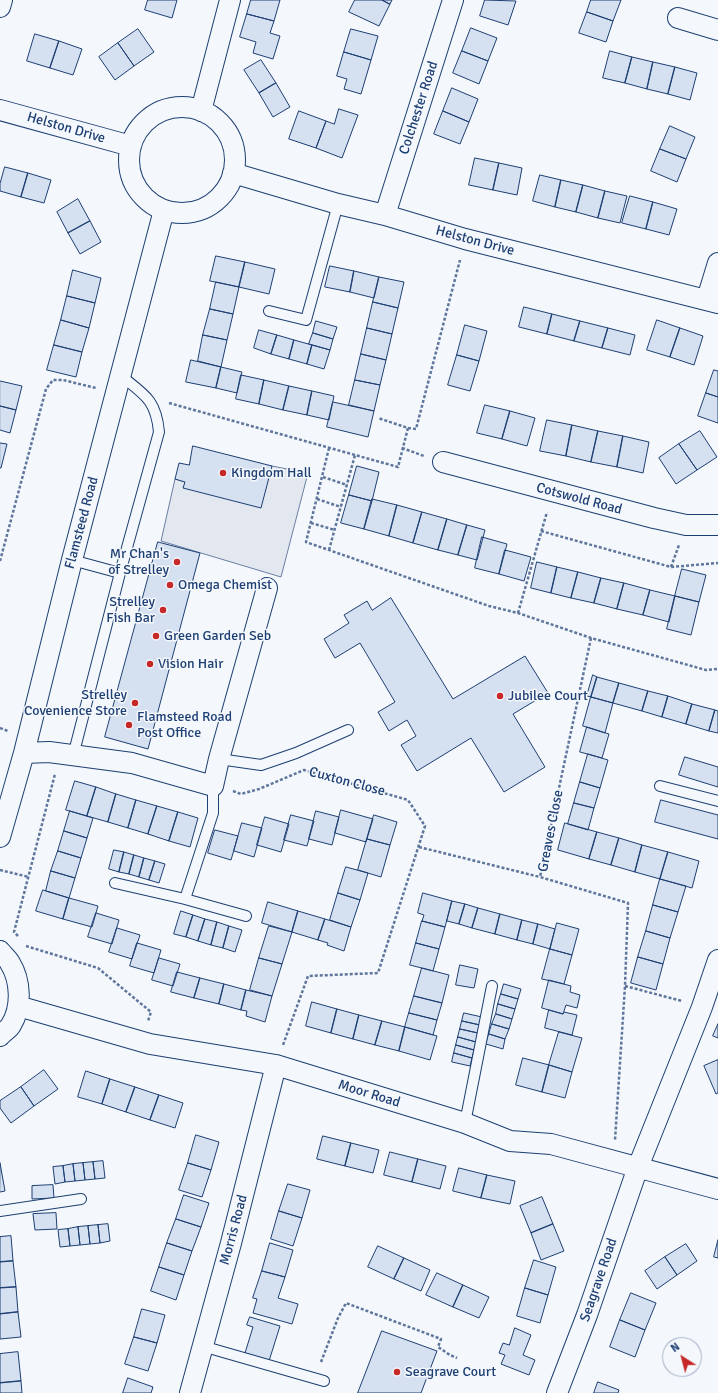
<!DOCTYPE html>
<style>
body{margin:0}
#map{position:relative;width:718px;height:1393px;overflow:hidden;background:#f4f7fb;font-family:Signika,sans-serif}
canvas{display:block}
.north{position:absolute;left:662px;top:1337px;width:40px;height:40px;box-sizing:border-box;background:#f4f7fb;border:1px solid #9eadc5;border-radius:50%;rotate:324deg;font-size:11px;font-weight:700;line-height:16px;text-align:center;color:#1d3f73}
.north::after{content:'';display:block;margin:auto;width:14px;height:18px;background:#c62828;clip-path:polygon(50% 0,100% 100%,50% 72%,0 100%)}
</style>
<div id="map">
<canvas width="718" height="1393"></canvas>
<div class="north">N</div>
</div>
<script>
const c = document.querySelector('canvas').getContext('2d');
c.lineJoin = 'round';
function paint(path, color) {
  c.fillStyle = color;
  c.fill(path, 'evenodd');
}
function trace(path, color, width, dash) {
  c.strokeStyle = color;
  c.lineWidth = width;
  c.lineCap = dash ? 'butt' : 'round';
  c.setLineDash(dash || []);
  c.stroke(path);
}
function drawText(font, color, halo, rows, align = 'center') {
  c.font = font + ' Signika,sans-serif';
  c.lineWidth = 3;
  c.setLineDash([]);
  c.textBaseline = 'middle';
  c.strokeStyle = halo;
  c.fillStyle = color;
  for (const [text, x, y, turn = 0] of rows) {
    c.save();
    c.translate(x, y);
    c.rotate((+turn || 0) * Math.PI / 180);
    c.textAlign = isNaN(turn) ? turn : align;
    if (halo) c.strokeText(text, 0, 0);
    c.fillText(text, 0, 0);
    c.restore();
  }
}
const parking = new Path2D(`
 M 272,466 L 308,473 L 281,577 L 161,541 L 175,479 L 185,482 Z`);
const building = new Path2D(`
 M 148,0 L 177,0 L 172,18 L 145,10 Z
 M 251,0 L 280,0 L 274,21 L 247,14 Z
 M 355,0 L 382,0 L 390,4 L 379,26 L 349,12 Z
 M 382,0 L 392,0 L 390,4 Z
 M 485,0 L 516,1 L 508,25 L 480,16 Z
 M 591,0 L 621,0 L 613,21 L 587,12 Z
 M 587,12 L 613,21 L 606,42 L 579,33 Z
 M 247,14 L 274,21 L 270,33 L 280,36 L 273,59 L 253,53 L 256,42 L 240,37 Z
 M 471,28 L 497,38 L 488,61 L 462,51 Z
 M 138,29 L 154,52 L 134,66 L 118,43 Z
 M 351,29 L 378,36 L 371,60 L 344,52 Z
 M 35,34 L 59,41 L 50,68 L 27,61 Z
 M 59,41 L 82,49 L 73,75 L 50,68 Z
 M 118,43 L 134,66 L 115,80 L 99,57 Z
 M 462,51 L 488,61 L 479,84 L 453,73 Z
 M 610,51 L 632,57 L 625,83 L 603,78 Z
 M 344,52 L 371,60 L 361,94 L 344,89 L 347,79 L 337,76 Z
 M 632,57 L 653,62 L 647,89 L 625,83 Z
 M 261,60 L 276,83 L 259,93 L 244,70 Z
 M 653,62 L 675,67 L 668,94 L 647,89 Z
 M 675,67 L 697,73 L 690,100 L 668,94 Z
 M 276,83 L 290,107 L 273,117 L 259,93 Z
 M 452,88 L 478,99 L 469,122 L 443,111 Z
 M 339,109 L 358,115 L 342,158 L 316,148 L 326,121 L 334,124 Z
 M 299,111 L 326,121 L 316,148 L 289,139 Z
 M 443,111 L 469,122 L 460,144 L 434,134 Z
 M 670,126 L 695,137 L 686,159 L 660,149 Z
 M 660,149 L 686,159 L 677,182 L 651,171 Z
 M 475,158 L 499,163 L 493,190 L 469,185 Z
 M 499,163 L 522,168 L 517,195 L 493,190 Z
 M 5,167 L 28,173 L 21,197 L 0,191 L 0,184 Z
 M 28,173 L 51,180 L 44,203 L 21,197 Z
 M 540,175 L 561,180 L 555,207 L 533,201 Z
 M 561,180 L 583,185 L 576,212 L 555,207 Z
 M 583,185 L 605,191 L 598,218 L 576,212 Z
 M 605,191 L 627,196 L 620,223 L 598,218 Z
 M 630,196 L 653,202 L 646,229 L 622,223 Z
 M 78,199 L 90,221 L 68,233 L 57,212 Z
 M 653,202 L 677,209 L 669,235 L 646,229 Z
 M 90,221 L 101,242 L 80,254 L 68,233 Z
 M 216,256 L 245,262 L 239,287 L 210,281 Z
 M 245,262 L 275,269 L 269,294 L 239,287 Z
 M 330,266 L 354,271 L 350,292 L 325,287 Z
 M 73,270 L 101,278 L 95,303 L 67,296 Z
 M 354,271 L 379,277 L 374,298 L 350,292 Z
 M 379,277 L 404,282 L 398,308 L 373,302 Z
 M 216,282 L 239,287 L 233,314 L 210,309 Z
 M 67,296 L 95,303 L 89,328 L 61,320 Z
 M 373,302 L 398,308 L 392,334 L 367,328 Z
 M 524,307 L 552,314 L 547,334 L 519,327 Z
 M 210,309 L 233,314 L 227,340 L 203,335 Z
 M 552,314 L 580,321 L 574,341 L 547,334 Z
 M 61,320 L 89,328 L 82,352 L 54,345 Z
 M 657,320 L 680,328 L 670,357 L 647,350 Z
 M 316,321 L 337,327 L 333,339 L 313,333 Z
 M 580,321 L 608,328 L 602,348 L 574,341 Z
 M 465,325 L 487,331 L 479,361 L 457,355 Z
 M 367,328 L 392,334 L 386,360 L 361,354 Z
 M 608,328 L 635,335 L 630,355 L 602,348 Z
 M 680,328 L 703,336 L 694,365 L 670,357 Z
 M 259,330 L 277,335 L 271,354 L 254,348 Z
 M 313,333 L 333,339 L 330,350 L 309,344 Z
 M 203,335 L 227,340 L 221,367 L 198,361 Z
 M 277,335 L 294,340 L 289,359 L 271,354 Z
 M 294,340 L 312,345 L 307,364 L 289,359 Z
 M 54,345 L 82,352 L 76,377 L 47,370 Z
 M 312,345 L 330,350 L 324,369 L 307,364 Z
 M 361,354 L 386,360 L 380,385 L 355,380 Z
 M 457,355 L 479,361 L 470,391 L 448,385 Z
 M 191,360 L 221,367 L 216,388 L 186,382 Z
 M 221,367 L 242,372 L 237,393 L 216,388 Z
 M 714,370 L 718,371 L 718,397 L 706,393 Z
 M 241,375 L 264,380 L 259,404 L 236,399 Z
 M 264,380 L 289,386 L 283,410 L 259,404 Z
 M 355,380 L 380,385 L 374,411 L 349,405 Z
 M 0,381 L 22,386 L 16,410 L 0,406 Z
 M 289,386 L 312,391 L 307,415 L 283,410 Z
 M 312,391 L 334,396 L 329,420 L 307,415 Z
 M 706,393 L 718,397 L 718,423 L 698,416 Z
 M 333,402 L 374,411 L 368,437 L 327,427 Z
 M 485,405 L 510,411 L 502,439 L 477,433 Z
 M 0,406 L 16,410 L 10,433 L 0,430 Z
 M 510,411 L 535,418 L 527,446 L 502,439 Z
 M 547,420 L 572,425 L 566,456 L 540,451 Z
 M 572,425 L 598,431 L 591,462 L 566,456 Z
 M 598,431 L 623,436 L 617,467 L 591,462 Z
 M 700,431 L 717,457 L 697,470 L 679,444 Z
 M 623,436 L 649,442 L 643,473 L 617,467 Z
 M 0,443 L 7,444 L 1,468 L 0,468 Z
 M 679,444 L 697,470 L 676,484 L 659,458 Z
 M 193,446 L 272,466 L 261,508 L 183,488 L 185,482 L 175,479 L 179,463 L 189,465 Z
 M 357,466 L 379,472 L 372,501 L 349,495 Z
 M 349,495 L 372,501 L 364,529 L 341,523 Z
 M 372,499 L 397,505 L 389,536 L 364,529 Z
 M 397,505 L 422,512 L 413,543 L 389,536 Z
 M 422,512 L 447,519 L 438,550 L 413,543 Z
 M 447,519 L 467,525 L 458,555 L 438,550 Z
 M 467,525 L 485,530 L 477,560 L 458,555 Z
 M 482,537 L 507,544 L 499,574 L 475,568 Z
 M 158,542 L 200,553 L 148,749 L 105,737 Z
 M 505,550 L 531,557 L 524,581 L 499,574 Z
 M 537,562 L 557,567 L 551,593 L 531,588 Z
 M 557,567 L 578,572 L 571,598 L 551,593 Z
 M 682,569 L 706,575 L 699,602 L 675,596 Z
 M 578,572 L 601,578 L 594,603 L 571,598 Z
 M 601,578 L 624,583 L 617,609 L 594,603 Z
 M 624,583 L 650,590 L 643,615 L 617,609 Z
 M 650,590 L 675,596 L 669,622 L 643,615 Z
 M 675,596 L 699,602 L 691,635 L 667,629 Z
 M 391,598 L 453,699 L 525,656 L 548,693 L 513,714 L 545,767 L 504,792 L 471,738 L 417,771 L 401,745 L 416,736 L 407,720 L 389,731 L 378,712 L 395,702 L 360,643 L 335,658 L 324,639 L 349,623 L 344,615 L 367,601 L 372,610 Z
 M 593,675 L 597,677 L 591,697 L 587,696 Z
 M 597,677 L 619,683 L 613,703 L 591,697 Z
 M 619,683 L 648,691 L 642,711 L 613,703 Z
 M 648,691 L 668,696 L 662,717 L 642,711 Z
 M 668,696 L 692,704 L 686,724 L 662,717 Z
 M 591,697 L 613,703 L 605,733 L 583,726 Z
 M 692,704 L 715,710 L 709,731 L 686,724 Z
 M 715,710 L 718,711 L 718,733 L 709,731 Z
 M 587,727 L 609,734 L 602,758 L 580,752 Z
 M 588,754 L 608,760 L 600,788 L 580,782 Z
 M 685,757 L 718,767 L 718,787 L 679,775 Z
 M 75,781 L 96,787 L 87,816 L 66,810 Z
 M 580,782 L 600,788 L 594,808 L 574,803 Z
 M 96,787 L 116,794 L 108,822 L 87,816 Z
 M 116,794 L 136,800 L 128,828 L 108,822 Z
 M 136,800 L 157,806 L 148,834 L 128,828 Z
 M 661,800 L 718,815 L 718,839 L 655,822 Z
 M 574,803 L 594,808 L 588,830 L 568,824 Z
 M 157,806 L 178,812 L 169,841 L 148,834 Z
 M 341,810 L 373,819 L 366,842 L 335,833 Z
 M 70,811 L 93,818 L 87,838 L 64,831 Z
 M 316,811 L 339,817 L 332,845 L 309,839 Z
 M 178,812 L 198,818 L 190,847 L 169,841 Z
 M 291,815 L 314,821 L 307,846 L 284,840 Z
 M 374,815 L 397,822 L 390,845 L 367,839 Z
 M 265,817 L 289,824 L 281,852 L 257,845 Z
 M 242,823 L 262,828 L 254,857 L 234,851 Z
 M 565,823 L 597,832 L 589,859 L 558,850 Z
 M 215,830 L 238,836 L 231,860 L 208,853 Z
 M 64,831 L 87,838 L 81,858 L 58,851 Z
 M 597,832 L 619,838 L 611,865 L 589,859 Z
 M 619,838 L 642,845 L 635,872 L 611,865 Z
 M 367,839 L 390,845 L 381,877 L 358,870 Z
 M 642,845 L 668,852 L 660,879 L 635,872 Z
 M 114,850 L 124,852 L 119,872 L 109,869 Z
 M 58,851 L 81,858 L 75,878 L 51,871 Z
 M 124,852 L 134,855 L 129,874 L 119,872 Z
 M 668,852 L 699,861 L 692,888 L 660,879 Z
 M 134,855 L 144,858 L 139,877 L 129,874 Z
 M 144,858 L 155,861 L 149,880 L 139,877 Z
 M 155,861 L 165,864 L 159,883 L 149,880 Z
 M 346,867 L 368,873 L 360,900 L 338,893 Z
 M 51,871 L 75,878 L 69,898 L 46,891 Z
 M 660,879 L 686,886 L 678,912 L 653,905 Z
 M 43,890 L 69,898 L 63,919 L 36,911 Z
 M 338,893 L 360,900 L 351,927 L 330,920 Z
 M 423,893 L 452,901 L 445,927 L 422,921 L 424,915 L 418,913 Z
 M 69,898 L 98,906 L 92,927 L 63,919 Z
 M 452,901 L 465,904 L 459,924 L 447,921 Z
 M 268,902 L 298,911 L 292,932 L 262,923 Z
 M 465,904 L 478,908 L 472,928 L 459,924 Z
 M 653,905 L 678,912 L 670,938 L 646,931 Z
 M 478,908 L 500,914 L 495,934 L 472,928 Z
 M 181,911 L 193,915 L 186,937 L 174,934 Z
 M 298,911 L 325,919 L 318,940 L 292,932 Z
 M 96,913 L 119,920 L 112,944 L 88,937 Z
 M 500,914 L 522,920 L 517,940 L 495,934 Z
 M 193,915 L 205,919 L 198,941 L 186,937 Z
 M 205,919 L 217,922 L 211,945 L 198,941 Z
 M 325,919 L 351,927 L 344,951 L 327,945 L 328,943 L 318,940 Z
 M 522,920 L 538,924 L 533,944 L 517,940 Z
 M 422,921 L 445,927 L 439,949 L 416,943 Z
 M 217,922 L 229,926 L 223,948 L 211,945 Z
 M 557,923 L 579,929 L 572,955 L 550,949 Z
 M 538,924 L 555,929 L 550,949 L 533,944 Z
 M 229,926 L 242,930 L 235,952 L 223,948 Z
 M 269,926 L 292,932 L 282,964 L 259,958 Z
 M 117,928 L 140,935 L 132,959 L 109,952 Z
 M 646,931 L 670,938 L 663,964 L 638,957 Z
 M 137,943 L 161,950 L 154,973 L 130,966 Z
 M 416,943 L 439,949 L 433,971 L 410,965 Z
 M 550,949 L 572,955 L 564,984 L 542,979 Z
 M 638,957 L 663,964 L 656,990 L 631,983 Z
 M 159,958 L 180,964 L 173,986 L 152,980 Z
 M 259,958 L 282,964 L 272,996 L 250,990 Z
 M 460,965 L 478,969 L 474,988 L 456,985 Z
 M 422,968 L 449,975 L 442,1003 L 414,996 Z
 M 177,972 L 200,978 L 194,998 L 171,992 Z
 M 200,978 L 224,984 L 219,1004 L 194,998 Z
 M 549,980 L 571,986 L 570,992 L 580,995 L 577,1008 L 566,1005 L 563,1014 L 542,1008 Z
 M 224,984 L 246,990 L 241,1010 L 219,1004 Z
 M 504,984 L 521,989 L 518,999 L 501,994 Z
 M 246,990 L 272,996 L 265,1022 L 246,1016 L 247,1011 L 241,1010 Z
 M 501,994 L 518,999 L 515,1009 L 498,1004 Z
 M 414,996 L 442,1003 L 437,1020 L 409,1013 Z
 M 312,1002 L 337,1009 L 331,1033 L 306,1026 Z
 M 498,1004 L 515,1009 L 512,1019 L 496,1014 Z
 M 337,1009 L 359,1015 L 353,1039 L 331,1033 Z
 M 549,1010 L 563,1014 L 564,1012 L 577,1015 L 572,1035 L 545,1028 Z
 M 409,1013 L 437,1020 L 433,1035 L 405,1027 Z
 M 464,1013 L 482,1017 L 480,1025 L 462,1021 Z
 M 496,1014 L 512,1019 L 509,1029 L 492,1024 Z
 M 359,1015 L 382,1021 L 375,1045 L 353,1039 Z
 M 382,1021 L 405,1027 L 399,1051 L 375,1045 Z
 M 462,1021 L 480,1025 L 478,1033 L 460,1029 Z
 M 492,1024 L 509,1029 L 505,1039 L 489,1034 Z
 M 718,1024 L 718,1038 L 713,1036 Z
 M 405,1027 L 437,1036 L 430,1060 L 399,1051 Z
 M 460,1029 L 478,1033 L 476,1042 L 458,1037 Z
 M 559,1032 L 582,1038 L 572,1072 L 549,1065 Z
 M 489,1034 L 505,1039 L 503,1049 L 486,1044 Z
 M 458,1037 L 476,1042 L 474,1050 L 456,1045 Z
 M 456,1045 L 474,1050 L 472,1058 L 454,1053 Z
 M 454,1053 L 472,1058 L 470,1066 L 452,1062 Z
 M 523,1058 L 549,1065 L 542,1092 L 516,1085 Z
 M 718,1060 L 718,1093 L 716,1094 L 704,1066 Z
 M 549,1065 L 572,1072 L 565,1098 L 542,1092 Z
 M 44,1070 L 58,1089 L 34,1106 L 21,1087 Z
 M 86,1071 L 110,1079 L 102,1104 L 78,1097 Z
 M 110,1079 L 135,1087 L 126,1112 L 102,1104 Z
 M 21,1087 L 34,1106 L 11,1123 L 0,1108 L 0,1101 Z
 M 135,1087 L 159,1095 L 150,1120 L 126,1112 Z
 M 159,1095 L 183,1103 L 175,1128 L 150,1120 Z
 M 196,1135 L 219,1142 L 211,1170 L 188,1163 Z
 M 323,1136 L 351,1143 L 345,1166 L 317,1159 Z
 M 351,1143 L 379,1150 L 373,1173 L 345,1166 Z
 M 390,1152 L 418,1159 L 412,1182 L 384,1175 Z
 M 418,1159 L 446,1166 L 440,1189 L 412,1182 Z
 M 103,1161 L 105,1178 L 95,1179 L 93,1162 Z
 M 93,1162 L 95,1179 L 85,1180 L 83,1163 Z
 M 0,1163 L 5,1191 L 0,1192 Z
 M 83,1163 L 85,1180 L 75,1181 L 73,1164 Z
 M 188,1163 L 211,1170 L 202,1197 L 179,1190 Z
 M 73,1164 L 75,1181 L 65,1182 L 63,1166 Z
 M 63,1166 L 65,1182 L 55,1184 L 53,1167 Z
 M 459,1168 L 487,1175 L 481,1198 L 453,1191 Z
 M 487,1175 L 515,1181 L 510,1204 L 481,1198 Z
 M 288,1184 L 310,1190 L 302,1218 L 279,1211 Z
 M 53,1185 L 54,1198 L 32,1199 L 32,1186 Z
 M 184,1195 L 209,1203 L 201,1227 L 176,1219 Z
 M 542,1197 L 553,1224 L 531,1233 L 520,1206 Z
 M 279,1211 L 302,1218 L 293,1246 L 271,1239 Z
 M 56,1213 L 57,1229 L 35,1230 L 33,1214 Z
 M 176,1219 L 201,1227 L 192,1251 L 167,1243 Z
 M 108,1224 L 110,1241 L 100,1243 L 98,1225 Z
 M 553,1224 L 564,1251 L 541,1260 L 531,1233 Z
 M 98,1225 L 100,1243 L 90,1244 L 88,1226 Z
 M 88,1226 L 90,1244 L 80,1245 L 78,1227 Z
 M 78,1227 L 80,1245 L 70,1246 L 68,1229 Z
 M 68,1229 L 70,1246 L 60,1247 L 58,1230 Z
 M 11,1236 L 13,1261 L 0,1262 L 0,1237 Z
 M 718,1240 L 718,1258 L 714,1257 Z
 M 167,1243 L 192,1251 L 184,1275 L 159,1267 Z
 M 270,1243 L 293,1250 L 285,1277 L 262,1271 Z
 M 686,1244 L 697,1261 L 677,1275 L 665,1257 Z
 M 378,1246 L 404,1258 L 394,1279 L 368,1267 Z
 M 665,1257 L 677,1275 L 657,1289 L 645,1271 Z
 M 404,1258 L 430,1270 L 421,1291 L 394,1279 Z
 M 534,1260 L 556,1267 L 548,1295 L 525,1288 Z
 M 13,1261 L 16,1287 L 0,1288 L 0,1262 Z
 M 159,1267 L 184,1275 L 176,1300 L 151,1291 Z
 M 262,1271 L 285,1277 L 278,1298 L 298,1304 L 292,1324 L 253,1313 L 257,1299 L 253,1298 Z
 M 437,1273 L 463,1285 L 453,1307 L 426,1295 Z
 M 463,1285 L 489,1297 L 479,1318 L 453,1307 Z
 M 16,1287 L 18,1312 L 0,1314 L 0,1288 Z
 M 525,1288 L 548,1295 L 540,1323 L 517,1316 Z
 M 631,1293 L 656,1303 L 645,1330 L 620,1320 Z
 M 142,1309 L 165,1315 L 157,1343 L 134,1337 Z
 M 18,1312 L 21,1337 L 0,1339 L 0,1314 Z
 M 250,1317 L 280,1326 L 269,1361 L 245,1353 L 253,1327 L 247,1325 Z
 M 620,1320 L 645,1330 L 635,1357 L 610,1347 Z
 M 515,1328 L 531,1335 L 523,1355 L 535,1360 L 529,1375 L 501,1364 L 505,1355 L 499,1353 L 503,1343 L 509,1345 Z
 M 382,1331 L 437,1351 L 421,1393 L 358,1393 Z
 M 134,1337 L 157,1343 L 148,1371 L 125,1364 Z
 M 18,1352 L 21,1381 L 0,1383 L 0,1354 Z
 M 128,1378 L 153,1387 L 151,1393 L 123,1393 Z
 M 21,1381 L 22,1393 L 0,1393 L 0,1383 Z
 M 598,1382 L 619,1390 L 618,1393 L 594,1393 Z`);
const path = new Path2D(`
 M 169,403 L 398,467 L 408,428 L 378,418
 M 408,428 L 416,429 L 460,260
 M 329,448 L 306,542 L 489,606 L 518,613 L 591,638 L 706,670 L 718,669
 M 402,448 L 424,456
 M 323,477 L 347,485
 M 317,499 L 341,507
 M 311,523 L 335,530
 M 541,531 L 671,567 L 718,563
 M 329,550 L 355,455
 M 0,561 L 46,389 L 53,380 L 63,380 L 96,388
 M 671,567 L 679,545
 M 518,613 L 547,512
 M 591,638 L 540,877 L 628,903 L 625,986 L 615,1140
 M 0,728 L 8,731
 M 233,791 L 241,794 L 259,789 L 304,770 L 408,800 L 425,826 L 378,973 L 308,976 L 283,1045
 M 419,847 L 540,877
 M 0,870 L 29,877
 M 18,936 L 14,932 L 55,774
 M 26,946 L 98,968 L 151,1012 L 148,1021
 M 625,986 L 682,1001
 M 321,1362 L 338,1318 L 346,1303 L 441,1339 L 438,1347 L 450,1355 L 457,1358`);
const service = new Path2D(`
 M 269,311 L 306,320 L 338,204
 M 72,560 L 120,573
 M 73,756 L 120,573 L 159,432 C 156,400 145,395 121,376
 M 219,759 L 261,765 L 296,753 L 348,730
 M 660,786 L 718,801
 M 115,883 L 185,899 L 246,916
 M 185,899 L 213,813 L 213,786
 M 465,1123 L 492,986
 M 0,1211 L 81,1199
 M 202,1346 L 324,1381`);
const minor = new Path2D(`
 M 0,7 L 2,0
 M 678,18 L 718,30
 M129 160a53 53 0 1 1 106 0a53 53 0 1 1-106 0Z
 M 0,110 L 131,146
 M 201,111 L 230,0
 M 233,173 L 338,204 L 385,215 L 465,239 L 718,303
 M 385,215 L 453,0
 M 707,299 L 718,263
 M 443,462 L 654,518 L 686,525 L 718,525
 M 24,753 L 49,752 L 132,763 L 213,786 L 219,759 L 267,588
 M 0,837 L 24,753 L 72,560 L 164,210
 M 0,951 C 3,955 8,959 10,963 C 21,981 22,1007 11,1025 C 9,1029 3,1032 0,1036
 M 18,1006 L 150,1044 L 276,1065 L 465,1123 L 510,1141 L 551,1144 L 718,1189
 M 190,1393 L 231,1243 L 276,1065
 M 557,1393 L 587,1315 L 638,1167 L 702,1007 L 718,960`);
const markers = [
 [223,473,4,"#c62828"],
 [177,562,4,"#c62828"],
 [170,585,4,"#c62828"],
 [163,610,4,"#c62828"],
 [156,636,4,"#c62828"],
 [150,664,4,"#c62828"],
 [500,696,4,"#c62828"],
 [135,703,4,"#c62828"],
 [129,725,4,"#c62828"],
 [397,1372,4,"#c62828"]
];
const streetNames = [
 ["Colchester Road",419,108,-72],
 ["Helston Drive",66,128,16],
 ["Helston Drive",475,241,15],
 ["Cotswold Road",579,499,15],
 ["Flamsteed Road",82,523,-75],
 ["Cuxton Close",347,782,15],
 ["Greaves Close",551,831,-79],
 ["Moor Road",369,1094,17],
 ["Morris Road",234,1230,-75],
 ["Seagrave Road",599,1280,-71]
];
const poiNames = [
 ["Kingdom Hall",231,473],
 ["Mr Chan's",169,554,"right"],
 ["of Strelley",169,570,"right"],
 ["Omega Chemist",178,585],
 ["Strelley",155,602,"right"],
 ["Fish Bar",155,618,"right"],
 ["Green Garden Seb",164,636],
 ["Vision Hair",158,664],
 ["Strelley",127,695,"right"],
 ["Covenience Store",127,711,"right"],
 ["Jubilee Court",508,696],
 ["Flamsteed Road",137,717],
 ["Post Office",137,733],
 ["Seagrave Court",405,1372]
];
paint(parking, '#e3e8f0');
trace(parking, '#687fa3', 1);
paint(building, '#d5e0f0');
trace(building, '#1d3f73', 1);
trace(service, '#1d3f73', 12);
trace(minor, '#1d3f73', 22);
trace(path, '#5e769c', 2.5, [3, 2]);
trace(service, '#f4f7fb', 10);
trace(minor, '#f4f7fb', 20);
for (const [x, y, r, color] of markers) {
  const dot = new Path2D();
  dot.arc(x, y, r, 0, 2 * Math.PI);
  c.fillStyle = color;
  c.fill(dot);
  trace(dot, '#f4f7fb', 1.5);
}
drawText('14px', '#1d3f73', '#f4f7fb', streetNames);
drawText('14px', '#1d3f73', '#f4f7fb', poiNames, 'left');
</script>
